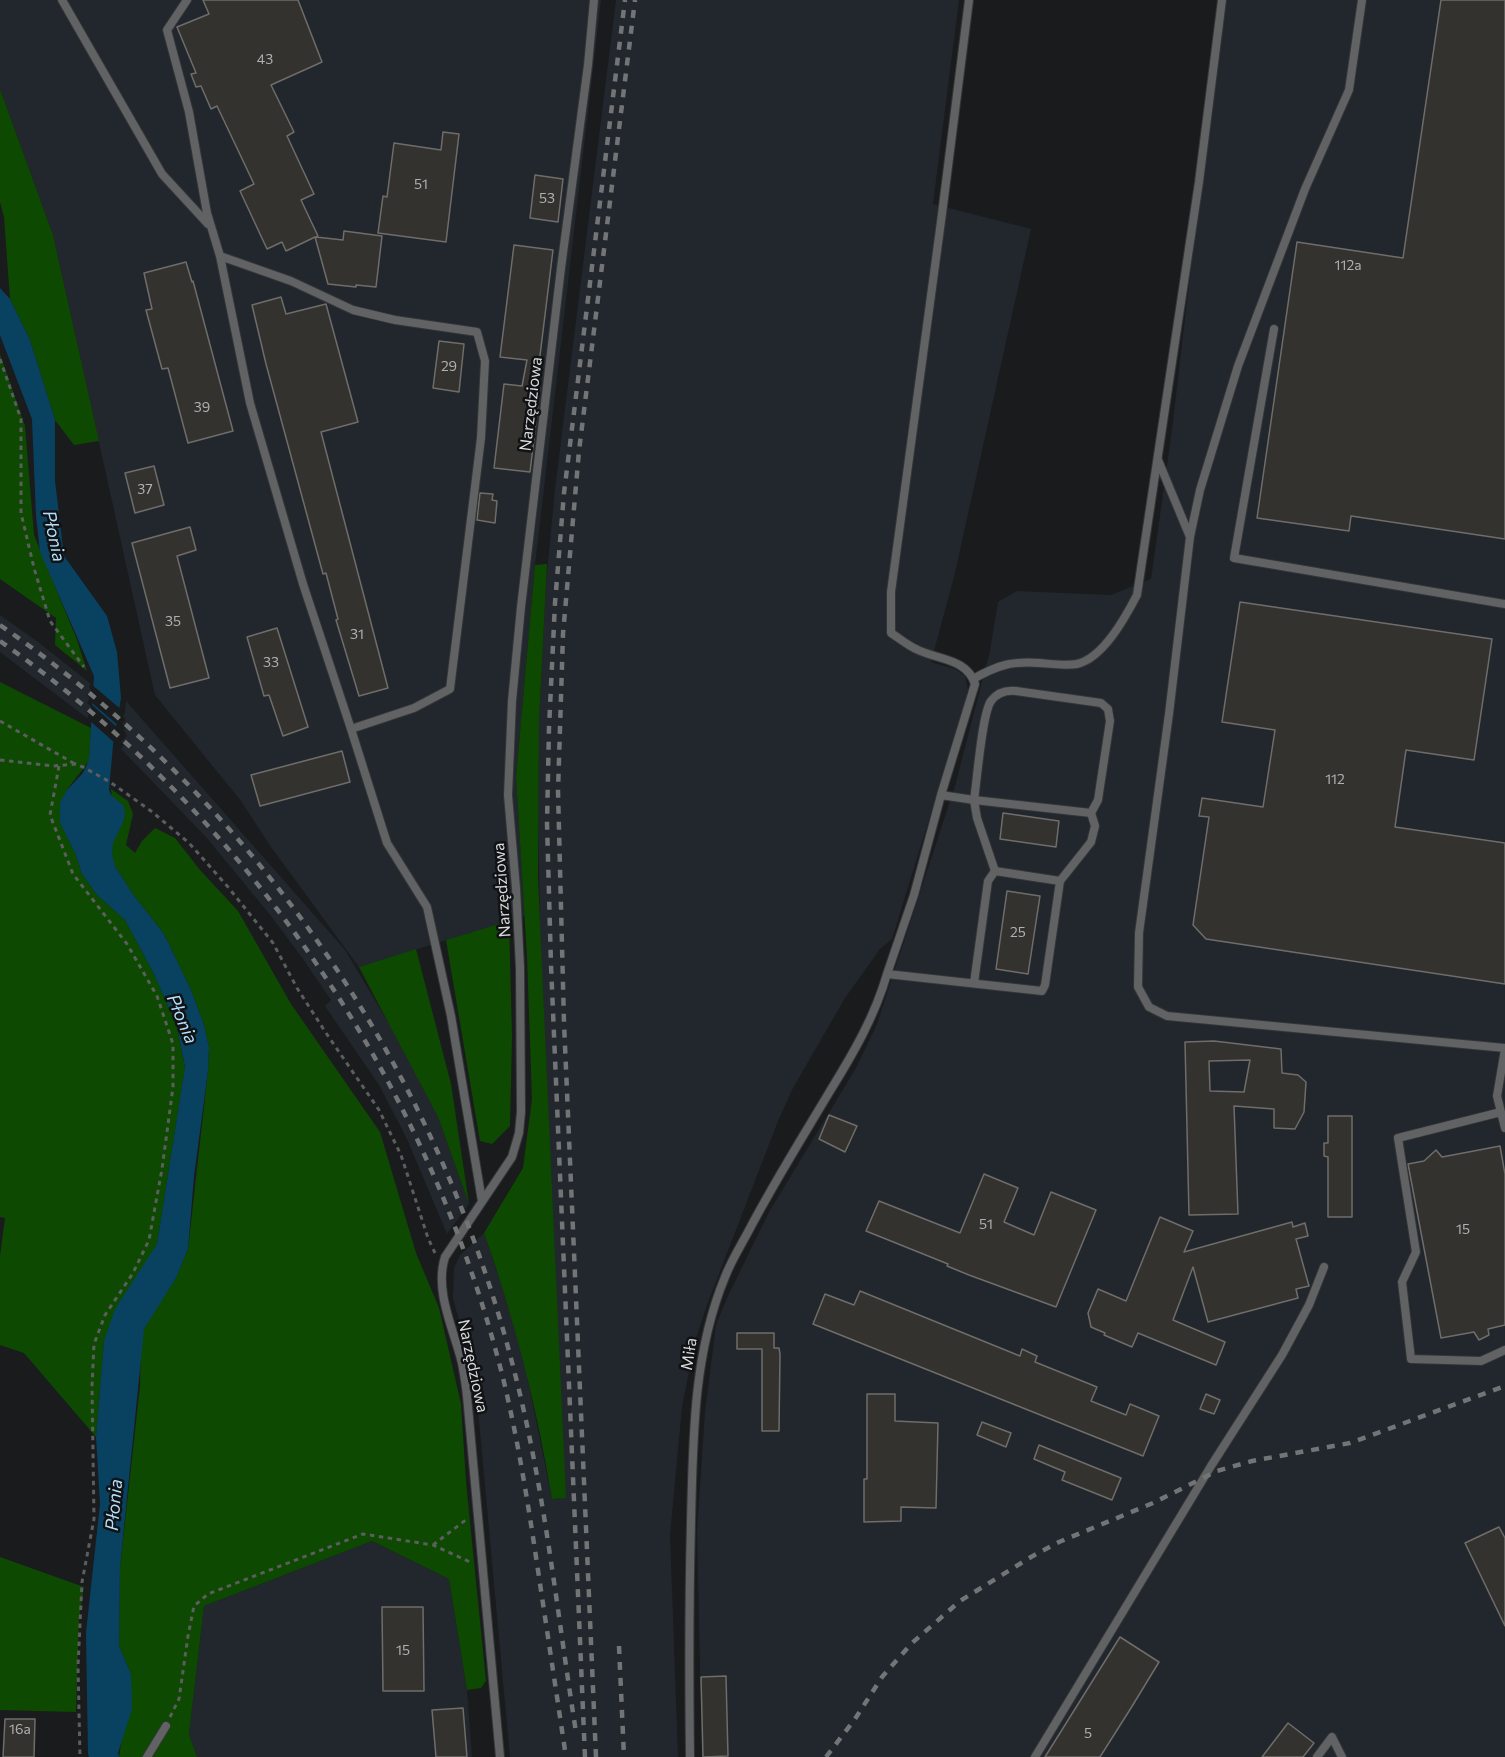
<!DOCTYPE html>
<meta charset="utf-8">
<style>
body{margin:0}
canvas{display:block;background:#191b1d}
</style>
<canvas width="1505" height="1757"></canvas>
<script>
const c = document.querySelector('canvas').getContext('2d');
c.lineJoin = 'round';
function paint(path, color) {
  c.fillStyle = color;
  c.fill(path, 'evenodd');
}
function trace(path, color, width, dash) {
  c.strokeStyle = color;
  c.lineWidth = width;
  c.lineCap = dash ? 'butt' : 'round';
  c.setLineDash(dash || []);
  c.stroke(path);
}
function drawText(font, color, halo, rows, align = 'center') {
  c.font = font + ' Commissioner,sans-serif';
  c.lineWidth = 5;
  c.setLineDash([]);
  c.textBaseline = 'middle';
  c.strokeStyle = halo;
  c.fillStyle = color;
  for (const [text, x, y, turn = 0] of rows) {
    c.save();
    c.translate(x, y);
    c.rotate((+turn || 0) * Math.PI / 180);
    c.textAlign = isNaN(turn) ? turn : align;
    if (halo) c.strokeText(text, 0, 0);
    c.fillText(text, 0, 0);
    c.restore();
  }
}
const built = new Path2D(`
 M 0,0 L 601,0 L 535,565 L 516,777 L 525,916 L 359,967 L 271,847 L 241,801 L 155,695 L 53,235 L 0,89 Z
 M 616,0 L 959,0 L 933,204 L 1031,229 L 954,577 L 931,662 L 955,669 L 965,676 L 968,689 L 967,696 L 892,939 L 880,949 L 845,998 L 793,1088 L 778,1121 L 707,1305 L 695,1341 L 682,1407 L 670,1535 L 678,1757 L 510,1757 L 475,1377 L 453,1299 L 454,1268 L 460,1255 L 484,1233 L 513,1320 L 525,1366 L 552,1499 L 565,1498 L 540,933 L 538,805 L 539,722 L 546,583 L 555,489 Z
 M 1222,0 L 1505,0 L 1505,1757 L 702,1757 L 697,1531 L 705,1412 L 716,1325 L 727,1298 L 769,1212 L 856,1068 L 877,1024 L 955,786 L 990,651 L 998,602 L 1017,591 L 1111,595 L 1151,579 L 1172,430 Z
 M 0,615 L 38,642 L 91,684 L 89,687 L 91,690 L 87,695 L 90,698 L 87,703 L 92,707 L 87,713 L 89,715 L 87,718 L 0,652 Z
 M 126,701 L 345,950 L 397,1037 L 438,1117 L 469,1204 L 447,1234 L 407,1139 L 379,1085 L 325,1006 L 331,1000 L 303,959 L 271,916 L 206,837 L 121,749 L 124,745 L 121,742 L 127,736 L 124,730 L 126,727 L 122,724 L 126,720 L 123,716 L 125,713 Z
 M 372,1541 L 449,1579 L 467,1690 L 472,1757 L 197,1757 L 189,1734 L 204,1606 Z`);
const green = new Path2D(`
 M 0,89 L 53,235 L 99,441 L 74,445 L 55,420 L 30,340 L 10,299 L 4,217 L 0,202 Z
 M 0,354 L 25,426 L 34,535 L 77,640 L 87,671 L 55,645 L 56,618 L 0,579 Z
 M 547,564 L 539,722 L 538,879 L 566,1498 L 552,1499 C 537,1408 515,1320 484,1233 L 523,1168 L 532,1099 L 527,956 L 516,777 L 535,565 Z
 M 0,682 L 91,728 L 89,761 L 66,791 L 60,823 L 76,855 L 82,874 L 97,895 L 125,920 L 154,974 L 177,1027 L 185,1068 L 157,1244 L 104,1341 L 96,1437 L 24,1353 L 0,1345 L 0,1256 L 5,1218 L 0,1217 Z
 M 111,789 L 128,801 L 133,814 L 126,845 L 135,853 L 142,841 L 155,828 L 175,838 L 200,870 L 238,911 L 291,1004 L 380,1132 L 416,1253 L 439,1308 L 461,1404 L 466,1482 L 486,1681 L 481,1688 L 467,1690 L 449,1579 L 372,1541 L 204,1606 L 189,1734 L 197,1757 L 119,1757 L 131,1674 L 119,1646 L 120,1567 L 140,1386 L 141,1331 L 176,1278 L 188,1249 L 208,1071 L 209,1047 L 204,1025 L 191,990 L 164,934 L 132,893 L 103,847 L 113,815 Z
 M 509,921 L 512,1036 L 510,1126 L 492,1144 L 480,1141 L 446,940 Z
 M 416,949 L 451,1084 L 469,1204 L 438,1117 L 359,967 Z
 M 0,1557 L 84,1587 L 79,1619 L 76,1712 L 0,1710 Z`);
const water = new Path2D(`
 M 0,288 L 10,299 L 30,340 L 55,420 L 55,481 L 64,556 L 107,616 L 117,652 L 121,698 L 113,745 L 109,790 L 111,795 L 123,805 L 125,812 L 123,822 L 113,843 L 112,854 L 115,866 L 132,893 L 164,934 L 191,990 L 204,1025 L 209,1047 L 208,1071 L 194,1176 L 188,1249 L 176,1278 L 144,1329 L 120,1567 L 119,1646 L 131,1674 L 132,1709 L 118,1753 L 119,1757 L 89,1757 L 88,1754 L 86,1633 L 100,1504 L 96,1437 L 104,1341 L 115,1309 L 157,1244 L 185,1067 L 177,1027 L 154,974 L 125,920 L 97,895 L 82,874 L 76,855 L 60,823 L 60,803 L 66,791 L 83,773 L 89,760 L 94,676 L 40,552 L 36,515 L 32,419 L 0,335 Z`);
const pier = new Path2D(`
 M 91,684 L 123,711 L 120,727 L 90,701 Z
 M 90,703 L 119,729 L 116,744 L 89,720 L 89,710 L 92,707 Z`);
const building = new Path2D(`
 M 203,0 L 298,0 L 322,62 L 271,85 L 294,132 L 287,136 L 314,194 L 301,200 L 318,236 L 316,237 L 343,240 L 344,231 L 382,236 L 376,287 L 356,285 L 356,287 L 328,284 L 315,237 L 286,251 L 282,242 L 267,249 L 240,191 L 254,184 L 217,106 L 211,109 L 201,86 L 196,87 L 191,74 L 196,73 L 177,27 L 209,14 Z
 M 1441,0 L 1505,0 L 1505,539 L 1351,516 L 1349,531 L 1257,518 L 1297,242 L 1403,258 Z
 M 443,132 L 459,134 L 446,242 L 378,233 L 383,196 L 387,197 L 394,143 L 441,150 Z
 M 535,175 L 563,179 L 558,222 L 530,218 Z
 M 514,245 L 553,250 L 537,380 L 539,380 L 538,388 L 540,388 L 530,472 L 494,468 L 504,384 L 522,386 L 527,360 L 500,357 Z
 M 186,262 L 192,282 L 193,281 L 233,431 L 188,443 L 168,368 L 162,369 L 146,310 L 152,309 L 144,273 Z
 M 281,297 L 286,314 L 326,304 L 358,422 L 321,432 L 388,688 L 359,696 L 336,620 L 338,619 L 326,573 L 323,574 L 266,364 L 252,305 Z
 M 439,341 L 464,344 L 459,392 L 433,388 Z
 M 154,466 L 164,505 L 135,513 L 125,473 Z
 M 480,493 L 493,494 L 492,500 L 497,501 L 495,523 L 477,520 Z
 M 190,527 L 196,550 L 177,556 L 209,678 L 170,688 L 132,543 Z
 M 1240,602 L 1492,639 L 1474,760 L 1406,750 L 1395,827 L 1505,843 L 1505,984 L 1206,939 L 1193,925 L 1209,817 L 1199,816 L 1202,798 L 1263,807 L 1275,730 L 1222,722 Z
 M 277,628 L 308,727 L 283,736 L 269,695 L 264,696 L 247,637 Z
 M 342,751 L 350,782 L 260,806 L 251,775 Z
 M 1003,813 L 1059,821 L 1056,847 L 1000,839 Z
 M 1007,891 L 1040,896 L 1028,974 L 996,969 Z
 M 1214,1041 L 1281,1049 L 1282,1073 L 1298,1075 L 1306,1082 L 1304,1112 L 1295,1129 L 1274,1128 L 1274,1109 L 1234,1106 L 1238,1214 L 1189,1215 L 1185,1042 ZM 1250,1060 L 1244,1092 L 1210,1091 L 1209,1061 Z
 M 829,1115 L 857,1126 L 845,1152 L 819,1139 Z
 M 1328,1116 L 1352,1116 L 1352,1217 L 1328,1217 L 1328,1157 L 1324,1156 L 1324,1143 L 1328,1143 Z
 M 1500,1146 L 1505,1174 L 1505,1325 L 1488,1329 L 1489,1335 L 1479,1340 L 1474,1332 L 1441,1338 L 1408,1164 L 1424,1161 L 1436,1150 L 1442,1157 Z
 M 984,1174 L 1018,1188 L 1004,1222 L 1034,1235 L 1051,1192 L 1096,1210 L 1056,1307 L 969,1275 L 947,1266 L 948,1264 L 866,1231 L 879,1201 L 960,1233 Z
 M 1160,1217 L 1193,1231 L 1184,1252 L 1292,1222 L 1293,1227 L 1305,1223 L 1308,1236 L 1296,1239 L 1309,1286 L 1296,1289 L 1298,1298 L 1208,1322 L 1193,1267 L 1173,1320 L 1225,1342 L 1216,1365 L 1138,1333 L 1132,1347 L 1104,1335 L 1105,1333 L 1091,1327 L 1088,1313 L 1098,1289 L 1126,1301 Z
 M 860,1291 L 1020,1356 L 1022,1349 L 1037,1356 L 1035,1362 L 1097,1387 L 1091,1401 L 1126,1415 L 1130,1404 L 1159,1416 L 1143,1456 L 813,1324 L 825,1294 L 854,1305 Z
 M 737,1333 L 774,1333 L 774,1348 L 779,1348 L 780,1354 L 779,1431 L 762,1431 L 762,1349 L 737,1349 Z
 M 867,1394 L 895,1394 L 895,1421 L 938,1423 L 936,1508 L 901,1507 L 901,1521 L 864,1522 L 864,1479 L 867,1479 Z
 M 1206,1394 L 1220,1400 L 1214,1414 L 1200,1409 Z
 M 982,1422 L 1011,1433 L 1006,1447 L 977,1435 Z
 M 1039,1445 L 1121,1478 L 1112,1500 L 1062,1480 L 1065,1472 L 1034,1459 Z
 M 1499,1527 L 1505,1538 L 1505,1626 L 1465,1543 Z
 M 382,1607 L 423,1607 L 424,1691 L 383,1691 Z
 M 1120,1637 L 1159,1662 L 1131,1708 L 1100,1757 L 1045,1757 Z
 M 726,1676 L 728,1756 L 703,1757 L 701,1677 Z
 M 463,1708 L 467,1757 L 436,1757 L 432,1710 Z
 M 5,1719 L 35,1719 L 34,1757 L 3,1757 Z
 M 1288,1723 L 1314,1743 L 1303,1757 L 1262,1757 Z`);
const path = new Path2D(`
 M 0,359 L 21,419 L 21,513 L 34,568 L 50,621 L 84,667
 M 0,721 L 75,764
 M 0,760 L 53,766 L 76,764 L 83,767 L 110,782 L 151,811 L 189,843 L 228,887 L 273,943 L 297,988 L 326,1033 L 379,1110 L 401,1155 L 428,1238 L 435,1253
 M 59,766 L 50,815 L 73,874 L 127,944 L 157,996 L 173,1044 L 173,1087 L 162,1169 L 149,1240 L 133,1273 L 105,1315 L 94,1344 L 92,1386 L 94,1519 L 82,1582 L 78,1666 L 80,1757
 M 433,1545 L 467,1519
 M 170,1717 L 179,1699 L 188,1636 L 194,1606 L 208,1594 L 363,1534 L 433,1545 L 470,1562`);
const service = new Path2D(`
 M 62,0 L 162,174 L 208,224
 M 187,0 L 167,30 L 189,112 L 207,213 L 220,256 L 250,403 L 303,584 L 351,729 L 414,708 L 450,689 L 481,438 L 485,361 L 477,332 L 395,320 L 353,310 L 291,281 L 220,256
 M 1362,0 L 1349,90 L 1305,189 L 1238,366 L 1200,490 L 1190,537 L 1169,714 L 1139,933 L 1138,987 L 1149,1007 L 1167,1016 L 1505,1048
 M 1274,329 L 1234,558 L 1505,604
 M 1158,460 L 1190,537
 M 973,679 C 998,665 1011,661 1040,663 C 1052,664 1065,666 1077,664 C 1103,658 1125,618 1137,595 L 1199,182 L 1222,0
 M 351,729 L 387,843 L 427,907 L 451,1016 L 482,1201
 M 941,795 L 974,800 C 977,781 982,713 991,701 C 997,693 1006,690 1016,691 L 1101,703 L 1108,709 L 1110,721 L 1098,800 L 1091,813
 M 995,871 L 1060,881
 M 887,974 L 914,895 L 941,795 L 975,684 C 967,658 937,660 916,649 C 907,645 899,638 891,633 L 891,592 L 942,214 L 969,0
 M 1505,1049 L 1497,1096 L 1505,1128
 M 1501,1112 L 1398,1138 L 1416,1252 L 1402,1282 L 1411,1359 L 1481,1361 L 1505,1350
 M 147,1757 L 166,1726
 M 500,1757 L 467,1396 C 466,1385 464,1374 462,1363 C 454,1330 434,1291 445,1257 L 512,1157 L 519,1133 L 521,1112 L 520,968 L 516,888 L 508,795 L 512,701 L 521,607 L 561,268 L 588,65 L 594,0
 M 690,1757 C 689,1678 689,1600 691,1522 C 693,1439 693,1354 725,1277 C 731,1261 740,1247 748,1232 C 773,1184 802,1138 830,1091 C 853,1054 875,1016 887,974 L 1042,991 L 1045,985 L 1060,881 L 1091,842 L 1095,826 L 1091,813 L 974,800 L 977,818 L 995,871 L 988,881 L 974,983
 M 1035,1757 L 1211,1466 L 1282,1355 L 1309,1305 L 1324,1267
 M 1317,1757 L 1332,1737 L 1342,1757`);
const rail = new Path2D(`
 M 0,625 C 257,803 439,1071 515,1374 C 545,1491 557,1613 576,1732
 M 0,641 C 249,817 429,1083 503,1378 C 519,1444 529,1510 539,1577 C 548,1637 557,1697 566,1757
 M 619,1646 L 624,1757
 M 585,1757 L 551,965 L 547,823 L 549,728 L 555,603 L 564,493 L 625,0
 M 596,1757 L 564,1023 L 558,791 L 563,634 L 579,451 L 635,0
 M 826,1757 L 855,1719 L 882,1677 L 912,1643 L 960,1601 L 1031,1557 L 1059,1542 L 1153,1503 L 1217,1471 L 1252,1461 L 1350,1443 L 1505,1386`);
const numberNames = [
 ["43",265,59],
 ["51",421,184],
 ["53",547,198],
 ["112a",1348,265],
 ["29",449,366],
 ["39",202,407],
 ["37",145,489],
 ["35",173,621],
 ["31",357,634],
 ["33",271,662],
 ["112",1335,779],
 ["25",1018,932],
 ["51",986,1224],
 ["15",1463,1229],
 ["15",403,1650],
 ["16a",20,1729],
 ["5",1088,1733]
];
const streetNames = [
 ["Narzędziowa",531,404,-83],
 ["Narzędziowa",502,890,-94],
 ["Miła",689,1354,-81],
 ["Narzędziowa",473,1366,78]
];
const waterNames = [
 ["Płonia",54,536,78],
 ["Płonia",182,1019,67],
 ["Płonia",114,1505,-85]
];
paint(built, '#21272d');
paint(green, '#0d4900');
paint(water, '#094261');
paint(pier, '#191b1d');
paint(building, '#33322f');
trace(building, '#6f6d6a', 1.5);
trace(service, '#343536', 10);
trace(path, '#5b5d5f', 3, [4.5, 4.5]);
trace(service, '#606264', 8);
trace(rail, '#737476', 4.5, [8, 8]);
drawText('14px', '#b0b0b1', null, numberNames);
drawText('16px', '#d9dadc', '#101214', streetNames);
drawText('italic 18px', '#b3dffd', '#101214', waterNames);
</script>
